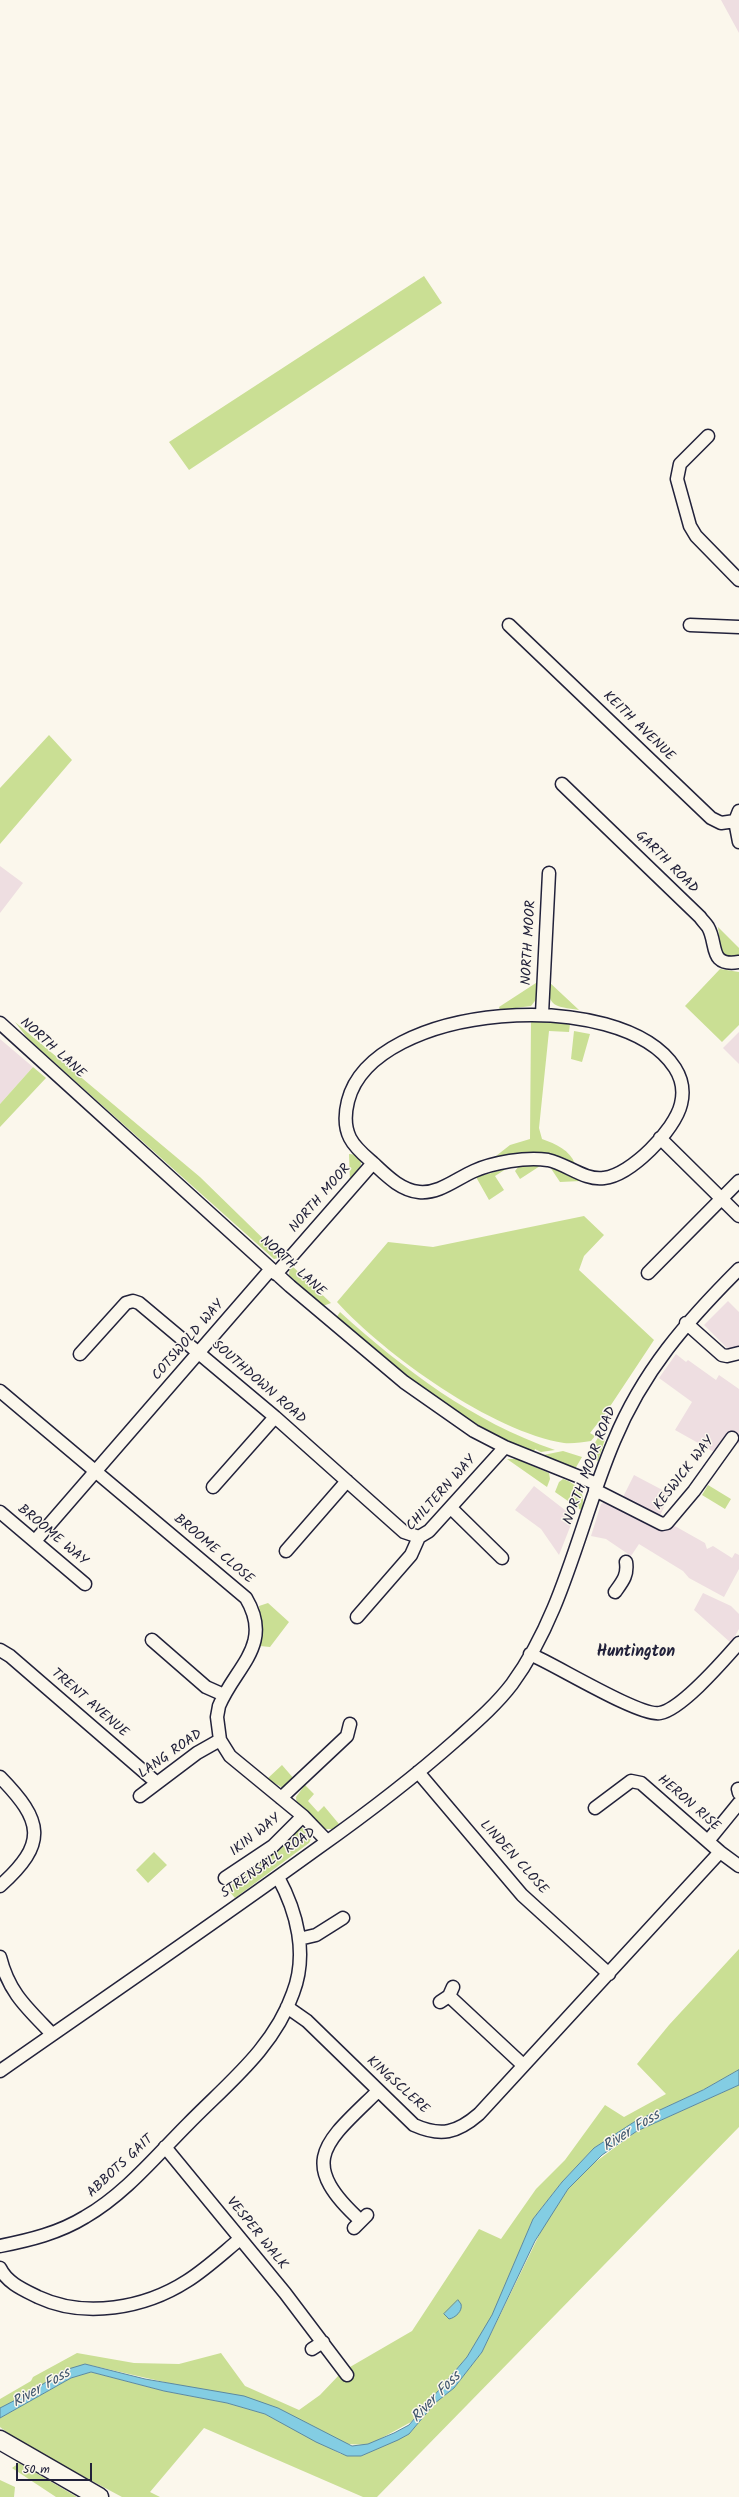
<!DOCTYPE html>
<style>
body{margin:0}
#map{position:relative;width:739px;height:2497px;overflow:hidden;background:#fbf7ec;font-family:Kalam,sans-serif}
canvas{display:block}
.scale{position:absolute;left:16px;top:2463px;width:76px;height:18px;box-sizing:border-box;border:2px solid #22223b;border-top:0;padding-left:5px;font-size:12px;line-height:14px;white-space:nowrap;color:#22223b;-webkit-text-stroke:3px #fbf7ec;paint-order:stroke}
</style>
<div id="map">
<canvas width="739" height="2497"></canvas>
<div class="scale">50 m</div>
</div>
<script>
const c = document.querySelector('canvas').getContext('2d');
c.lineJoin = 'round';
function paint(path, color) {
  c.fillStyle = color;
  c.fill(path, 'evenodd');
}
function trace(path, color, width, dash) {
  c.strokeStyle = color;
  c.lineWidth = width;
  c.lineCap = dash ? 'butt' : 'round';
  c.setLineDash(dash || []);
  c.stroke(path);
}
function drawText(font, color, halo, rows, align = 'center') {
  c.font = font + ' Kalam,sans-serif';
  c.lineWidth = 3;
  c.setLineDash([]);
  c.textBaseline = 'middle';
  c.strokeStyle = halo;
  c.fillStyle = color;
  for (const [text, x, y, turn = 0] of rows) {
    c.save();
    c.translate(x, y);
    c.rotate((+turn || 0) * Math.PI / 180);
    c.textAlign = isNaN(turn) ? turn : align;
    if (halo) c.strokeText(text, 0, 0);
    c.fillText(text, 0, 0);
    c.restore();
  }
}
const built = new Path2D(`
 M 721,0 L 739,0 L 739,33 Z
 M 0,866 L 23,883 L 0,913 Z
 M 739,1032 L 739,1064 L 723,1048 Z
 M 0,1039 L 33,1067 L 0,1104 Z
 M 728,1301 L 739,1312 L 739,1347 L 730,1351 L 704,1325 Z
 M 676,1354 L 686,1362 L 688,1360 L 716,1380 L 719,1375 L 739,1389 L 739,1444 L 728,1435 L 716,1453 L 675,1430 L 692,1402 L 659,1378 Z
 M 634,1475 L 670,1494 L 659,1518 L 622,1499 Z
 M 534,1486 L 574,1517 L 559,1555 L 541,1529 L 515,1510 Z
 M 609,1500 L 673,1525 L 705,1543 L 707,1549 L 713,1546 L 732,1558 L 735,1553 L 739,1555 L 739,1569 L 724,1597 L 689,1578 L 683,1571 L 639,1544 L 631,1556 L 606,1539 L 591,1536 L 601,1504 Z
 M 703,1593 L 731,1606 L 739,1614 L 739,1629 L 731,1643 L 694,1610 Z`);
const green = new Path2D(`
 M 424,276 L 442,303 L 189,470 L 169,442 Z
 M 49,735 L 72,760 L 0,844 L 0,788 Z
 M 718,927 L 739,948 L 739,955 L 729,957 L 721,952 Z
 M 720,969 L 739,972 L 739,1025 L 722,1042 L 685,1006 Z
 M 539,981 L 538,997 L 531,1006 L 500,1010 L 499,1007 Z
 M 548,981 L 579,1010 C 555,1006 548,1008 548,981 Z
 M 531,1021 L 570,1024 L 569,1032 L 549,1031 L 539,1128 L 542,1139 C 556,1144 570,1150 575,1164 C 549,1155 524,1153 496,1156 L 510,1145 L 530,1139 Z
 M 15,1022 L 200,1177 L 282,1257 L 274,1259 L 28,1039 Z
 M 574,1031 L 590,1034 L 582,1062 L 571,1059 Z
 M 33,1067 L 46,1078 L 0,1127 L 0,1104 Z
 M 349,1154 L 359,1155 C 365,1166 357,1173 350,1182 Z
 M 519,1166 L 540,1166 L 520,1179 L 515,1171 Z
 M 550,1167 L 580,1179 L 581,1181 L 560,1182 Z
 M 506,1169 L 495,1176 L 504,1190 L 489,1200 L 476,1177 Z
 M 584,1216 L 604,1235 L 584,1256 L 579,1270 L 654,1340 L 605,1414 L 590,1433 L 595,1436 L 591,1441 C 583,1442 572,1444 564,1443 C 493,1432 385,1355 337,1302 L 388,1242 L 433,1247 Z
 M 290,1264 L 331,1303 L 323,1306 L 289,1275 Z
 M 340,1312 C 403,1369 473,1422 555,1450 L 541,1452 L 535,1449 L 533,1454 C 459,1423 396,1370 336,1318 Z
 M 599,1436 L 605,1439 L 598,1461 L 587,1456 Z
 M 563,1451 L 582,1457 L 575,1469 L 538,1456 Z
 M 507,1459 L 516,1459 L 549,1473 L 550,1479 L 547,1487 Z
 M 563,1479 C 577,1484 588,1494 581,1510 L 555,1492 L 559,1482 Z
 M 708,1485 L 731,1499 L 725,1509 L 702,1495 Z
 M 268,1603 L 289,1622 L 270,1647 L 260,1646 L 263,1631 L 259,1606 Z
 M 282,1765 L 295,1780 L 283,1788 L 267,1779 Z
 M 305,1785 L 314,1794 L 308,1801 L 318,1812 L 324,1806 L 339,1824 L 333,1829 L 322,1829 L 297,1806 L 296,1797 Z
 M 300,1827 L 310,1832 L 312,1837 L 309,1843 L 235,1898 L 229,1891 L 237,1876 Z
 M 154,1852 L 167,1865 L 148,1883 L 136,1870 Z
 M 739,1949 L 739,2070 L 703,2090 L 634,2122 L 594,2148 L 562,2182 L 533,2219 L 492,2316 L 467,2357 L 411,2422 L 369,2445 L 346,2444 L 278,2408 L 85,2364 L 0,2409 L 0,2399 L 31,2381 L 33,2377 L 77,2353 L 134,2363 L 179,2364 L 221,2353 L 245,2386 L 299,2410 L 320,2395 L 340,2374 L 350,2377 L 353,2373 L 350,2367 L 412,2331 L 479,2229 L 501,2239 L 536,2189 L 565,2160 L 605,2105 L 624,2117 L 666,2094 L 637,2064 L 669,2025 Z
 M 739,2085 L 739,2127 L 377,2497 L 363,2497 L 204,2428 L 150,2492 L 160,2497 L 122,2497 L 21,2443 L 0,2427 L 0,2418 L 71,2378 L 91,2372 L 164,2391 L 227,2403 L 265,2414 L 341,2454 L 361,2456 L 409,2434 L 435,2403 L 454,2388 L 482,2352 L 546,2221 L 568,2189 L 590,2166 L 637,2131 Z
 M 19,2463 L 77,2497 L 56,2497 L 12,2468 Z
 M 0,2480 L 15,2487 L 14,2497 L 0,2497 Z`);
const water = new Path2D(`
 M 739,2070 L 739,2085 L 637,2131 L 602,2155 L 568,2189 L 535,2241 L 482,2352 L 454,2388 L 435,2403 L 409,2434 L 398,2440 L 361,2456 L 347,2456 L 316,2442 L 265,2414 L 227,2403 L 164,2391 L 91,2372 L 71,2378 L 0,2418 L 0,2408 L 29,2393 L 65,2370 L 85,2364 L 145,2379 L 244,2396 L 278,2408 L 352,2446 L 368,2444 L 394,2433 L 409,2425 L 467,2357 L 492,2315 L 533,2219 L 562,2182 L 594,2148 L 634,2122 L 703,2090 Z
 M 458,2300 L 461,2304 C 463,2311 455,2318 449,2319 L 444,2314 Z`);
const minor = new Path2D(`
 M 708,436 L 680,464 L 677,479 L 690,526 L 696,536 L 739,580
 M 509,625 L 711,818 L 721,823 L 735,821
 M 690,625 L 739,627
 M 562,784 L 700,917 C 702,920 706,924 708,927 C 718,944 708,967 739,962
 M 739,811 L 735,821 L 739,842
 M 542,1014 L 549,873
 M 0,1023 L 290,1286 L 404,1382 L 474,1431 L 505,1447 L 597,1484
 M 660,1138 L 739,1216
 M 648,1273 L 739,1181
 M 276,1274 L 373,1163 C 365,1156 355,1148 350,1138 C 344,1126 345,1113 348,1101 C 373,1002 622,985 675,1068 C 682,1079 684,1092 681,1104 C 675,1130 631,1175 604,1178 C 585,1181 567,1164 548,1160 C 536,1158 522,1159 510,1161 C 498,1163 485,1166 474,1171 C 456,1179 439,1194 419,1192 C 400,1190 386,1175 373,1163
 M 686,1323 L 722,1355 L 727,1356 L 739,1353
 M 80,1354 L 126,1303 L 133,1301 L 139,1303 L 275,1417 L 404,1532 L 419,1537
 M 0,1391 L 246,1598 C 274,1645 235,1667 219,1706 L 217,1717 L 220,1740 L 230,1756 L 303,1816 L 327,1841
 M 213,1487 L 275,1417
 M 595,1490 L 662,1524 L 667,1523 L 694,1491 L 732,1438
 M 451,1508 L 502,1558
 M 0,1512 L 85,1584
 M 35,1541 L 271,1269
 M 286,1551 L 347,1481
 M 615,1592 C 623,1581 628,1575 626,1562
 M 357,1617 L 411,1555 L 419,1537 L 429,1531 L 505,1447
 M 152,1640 L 206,1687 L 224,1695
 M 0,1650 L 10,1656 L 157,1783
 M 530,1654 C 556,1665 640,1717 660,1713 C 682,1709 723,1661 739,1643
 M 418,1772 L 522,1895 L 609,1974
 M 0,1777 C 43,1821 48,1843 0,1886
 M 738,1789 L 739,1793
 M 140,1796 L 197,1753 L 220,1740
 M 281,1798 L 347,1736 L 350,1724
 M 595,1808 L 631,1781 L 641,1783 L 720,1852 L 739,1866
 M 708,1841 L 739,1803
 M 225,1878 L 273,1846 L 303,1816
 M 299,1939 L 316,1935 L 343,1918
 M 0,1957 C 9,1993 27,2008 52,2034
 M 449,1996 L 523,2065
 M 440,2002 L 449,1996 L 453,1987
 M 287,2007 L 307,2021 L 414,2125 C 441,2137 457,2133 479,2114 L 720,1852
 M 0,2071 C 106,1997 213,1924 318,1848 C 366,1814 412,1779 456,1740 C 475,1723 496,1705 512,1684 C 564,1613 580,1521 614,1441 C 643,1371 686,1322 739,1269
 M 165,2147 L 285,2293 L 347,2375
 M 361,2221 C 295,2161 326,2142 378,2091
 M 354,2228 L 367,2215
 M 0,2246 C 30,2240 59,2233 85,2217 C 125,2194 156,2156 188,2124 C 227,2084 274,2048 293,1993 C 308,1954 297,1912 278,1877
 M 0,2268 C 7,2283 24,2290 38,2297 C 85,2319 145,2308 187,2281 C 206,2269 223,2253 240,2239
 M 312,2349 L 323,2342`);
const highway = new Path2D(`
 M 0,2440 L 99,2497`);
const streetNames = [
 ["KEITH AVENUE",638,727,44],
 ["GARTH ROAD",666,863,45],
 ["NORTH MOOR",530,943,-87],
 ["NORTH LANE",52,1049,42],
 ["NORTH MOOR",321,1199,-49],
 ["NORTH LANE",292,1267,42],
 ["COTSWOLD WAY",189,1341,-49],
 ["SOUTHDOWN ROAD",258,1383,41],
 ["NORTH MOOR ROAD",591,1466,-69],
 ["KESWICK WAY",685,1474,-52],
 ["CHILTERN WAY",442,1494,-48],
 ["BROOME WAY",52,1536,40],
 ["BROOME CLOSE",213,1550,40],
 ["TRENT AVENUE",89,1704,41],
 ["LANG ROAD",171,1755,-35],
 ["HERON RISE",688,1804,41],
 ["IKIN WAY",256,1836,-38],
 ["LINDEN CLOSE",513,1858,48],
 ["STRENSALL ROAD",269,1864,-35],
 ["KINGSCLERE",397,2086,42],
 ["ABBOTS GAIT",121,2167,-43],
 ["VESPER WALK",256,2234,51]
];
const waterNames = [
 ["River Foss",632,2132,-32],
 ["River Foss",42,2389,-30],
 ["River Foss",437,2398,-46]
];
const quarterNames = [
 ["Huntington",636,1653]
];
paint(built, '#eedee1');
paint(green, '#cadf94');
paint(water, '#83cde3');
trace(water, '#5c89a0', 1);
trace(minor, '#22223b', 15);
trace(highway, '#22223b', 21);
trace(minor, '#fbf7ec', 12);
trace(highway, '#fbf7ec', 18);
drawText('14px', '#22223b', '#fbf7ec', streetNames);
drawText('italic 15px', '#3f556d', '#fbf7ec', waterNames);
drawText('bold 16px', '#22223b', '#fbf7ec', quarterNames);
</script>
